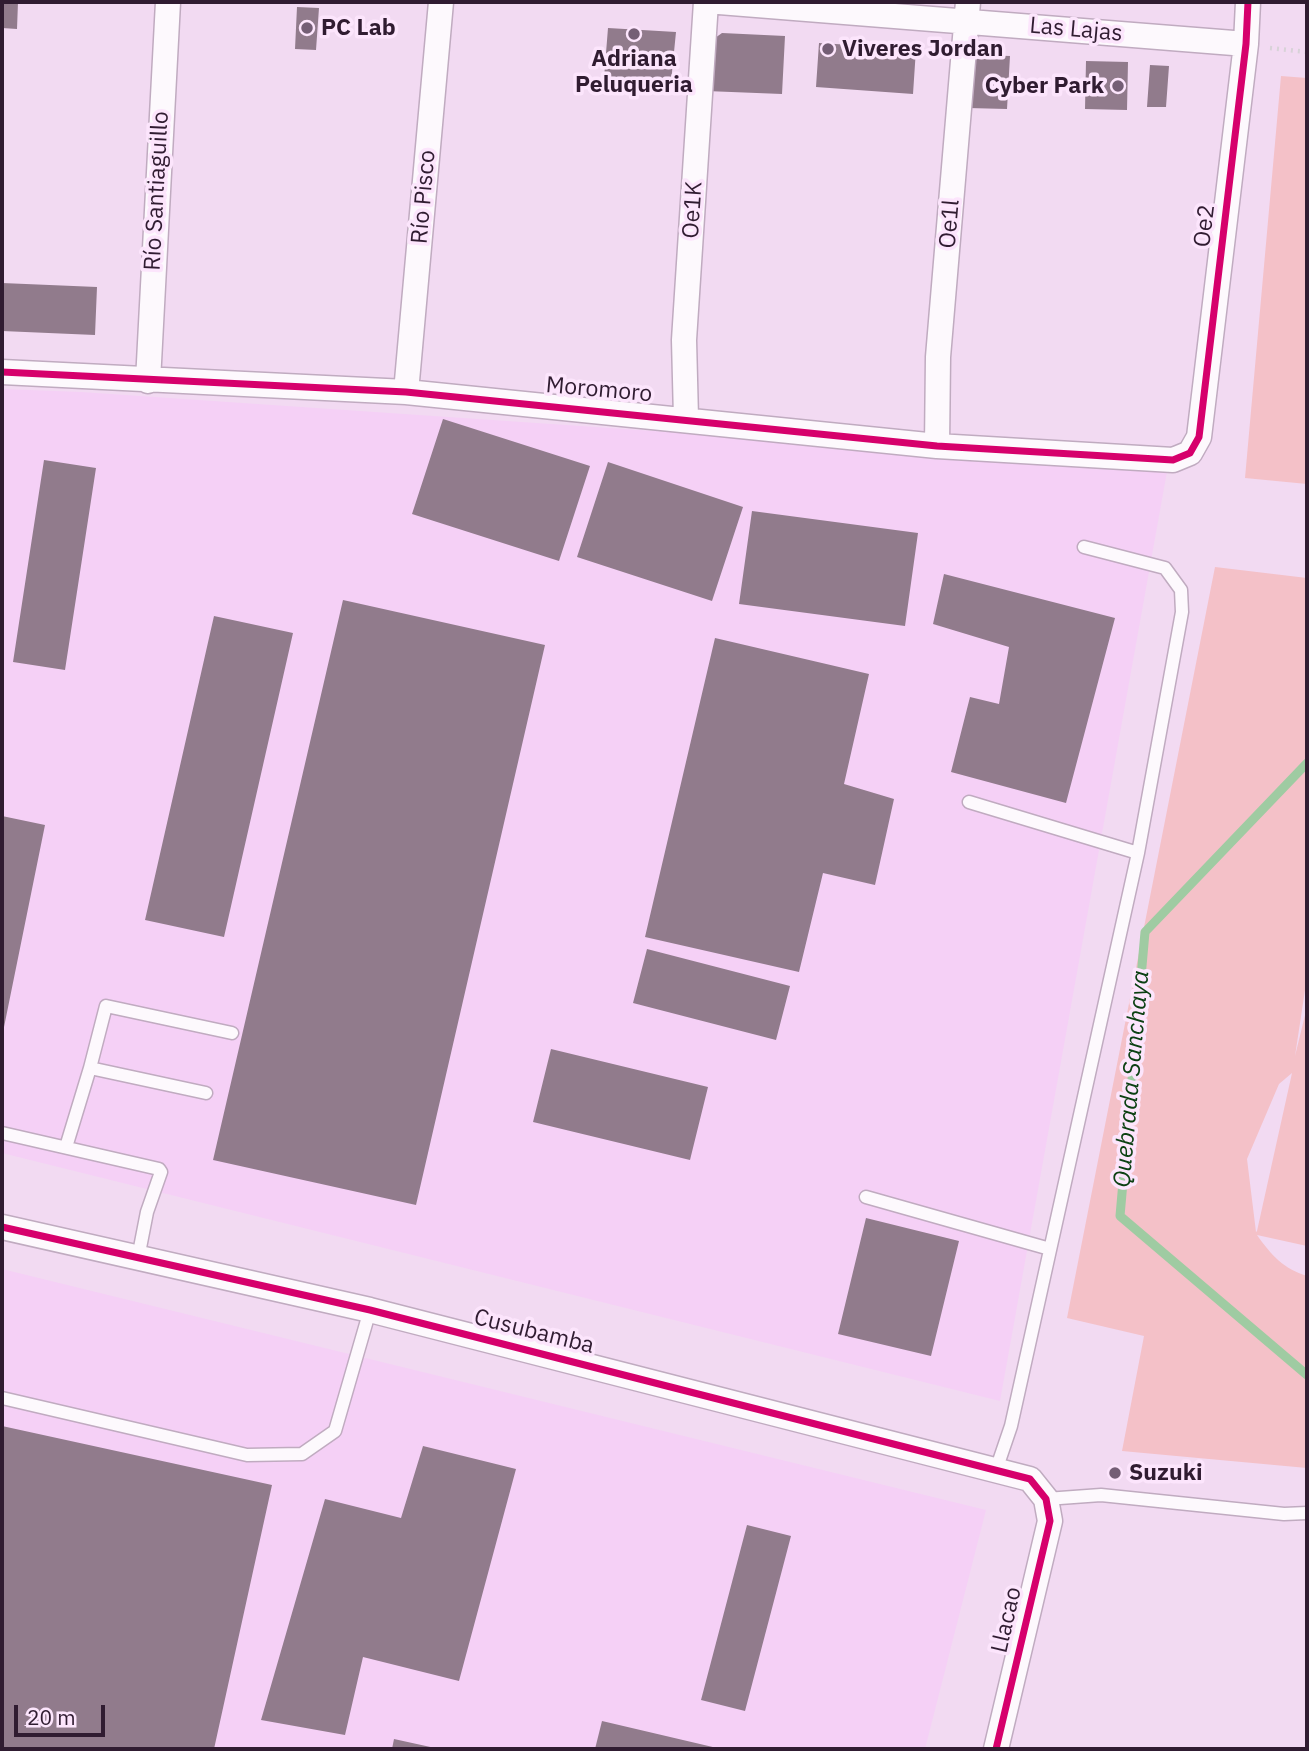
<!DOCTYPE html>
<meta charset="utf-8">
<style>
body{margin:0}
#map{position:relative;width:1309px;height:1751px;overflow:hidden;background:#f2daf2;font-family:"IBM Plex Sans",sans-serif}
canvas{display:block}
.frame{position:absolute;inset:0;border:4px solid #301c31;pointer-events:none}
.scale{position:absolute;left:14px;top:1705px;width:91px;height:32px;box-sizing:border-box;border:4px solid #301c31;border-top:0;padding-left:9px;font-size:21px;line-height:24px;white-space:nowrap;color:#301c31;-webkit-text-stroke:5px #fce5fc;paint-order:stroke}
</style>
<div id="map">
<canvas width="1309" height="1751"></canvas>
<div class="frame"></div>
<div class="scale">20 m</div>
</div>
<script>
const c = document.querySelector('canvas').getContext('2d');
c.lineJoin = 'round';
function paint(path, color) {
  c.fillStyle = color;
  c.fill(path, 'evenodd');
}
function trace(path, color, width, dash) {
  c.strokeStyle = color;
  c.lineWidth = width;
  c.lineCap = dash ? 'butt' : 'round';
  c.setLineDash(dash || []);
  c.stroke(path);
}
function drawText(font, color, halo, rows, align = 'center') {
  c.font = font + ' "IBM Plex Sans",sans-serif';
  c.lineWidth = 7;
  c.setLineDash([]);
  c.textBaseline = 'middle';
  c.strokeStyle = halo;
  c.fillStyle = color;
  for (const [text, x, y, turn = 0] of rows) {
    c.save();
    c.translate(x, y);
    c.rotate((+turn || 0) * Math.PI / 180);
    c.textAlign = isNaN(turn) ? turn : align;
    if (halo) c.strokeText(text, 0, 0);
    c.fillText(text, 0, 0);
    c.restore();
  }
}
const built = new Path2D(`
 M 2,389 L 81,392 L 1168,466 L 1000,1401 L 2,1153 Z
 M 2,1269 L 986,1510 L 925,1749 L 2,1749 Z`);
const green = new Path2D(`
 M 1281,76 L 1307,78 L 1307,484 L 1245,478 Z
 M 1215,567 L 1307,578 L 1307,977 L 1295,1056 L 1307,1007 L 1307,1246 L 1257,1235 C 1271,1255 1284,1269 1307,1276 L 1307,1468 L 1122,1451 L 1144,1336 L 1067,1318 ZM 1292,1073 L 1257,1231 L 1256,1232 L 1247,1159 L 1279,1084 Z`);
const stream = new Path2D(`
 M 1307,763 L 1145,932 L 1120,1216 L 1307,1375`);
const building = new Path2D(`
 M 2,2 L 18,2 L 17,29 L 2,28 Z
 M 297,7 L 319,8 L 316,50 L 295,49 Z
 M 608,28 L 676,32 L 671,82 L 604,78 Z
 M 722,33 L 785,36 L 782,94 L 706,91 L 708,43 Z
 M 819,43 L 916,49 L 913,94 L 816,87 Z
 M 981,55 L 1010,56 L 1007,109 L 968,108 L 970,61 Z
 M 1086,61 L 1128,62 L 1127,110 L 1085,109 Z
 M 1150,65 L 1169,66 L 1166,107 L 1147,107 Z
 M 2,283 L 97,287 L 95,335 L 2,331 Z
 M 443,419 L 590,466 L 559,561 L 412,514 Z
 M 44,460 L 96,468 L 65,670 L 13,662 Z
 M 608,462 L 743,507 L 712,601 L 577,557 Z
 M 752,511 L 918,533 L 905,626 L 739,604 Z
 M 944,574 L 1115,618 L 1066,803 L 951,772 L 970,697 L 999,704 L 1009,647 L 933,624 Z
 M 343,600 L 545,645 L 416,1205 L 213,1160 Z
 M 214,616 L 293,633 L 224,937 L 145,920 Z
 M 715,638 L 869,674 L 844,784 L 894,799 L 875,885 L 823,873 L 799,972 L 645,937 Z
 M 2,816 L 45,825 L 3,1032 L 2,1032 Z
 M 647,949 L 790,986 L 776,1040 L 633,1003 Z
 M 551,1049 L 708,1087 L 690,1160 L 533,1122 Z
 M 866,1218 L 959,1241 L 931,1356 L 838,1334 Z
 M 2,1426 L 272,1485 L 214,1749 L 2,1749 Z
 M 423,1446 L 516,1469 L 459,1681 L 363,1657 L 345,1735 L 261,1720 L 325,1499 L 401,1518 Z
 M 747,1525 L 791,1536 L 745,1711 L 701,1700 Z
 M 602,1721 L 717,1748 L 717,1749 L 595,1749 Z
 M 394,1739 L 435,1748 L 435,1749 L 392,1749 Z`);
const path = new Path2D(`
 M 1270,48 L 1307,52`);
const service = new Path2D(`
 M 969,802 L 1138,853
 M 90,1068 L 106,1006 L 232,1033
 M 2,1133 L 159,1169 L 161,1172 L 147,1212 L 138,1258
 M 66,1147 L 90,1068 L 206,1093
 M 866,1197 L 1050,1249
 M 2,1398 L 247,1455 L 302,1454 L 335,1431 L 370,1310
 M 996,1470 L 1011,1426 L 1138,853 L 1182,612 L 1181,590 L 1165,568 L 1084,547
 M 1046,1499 L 1101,1495 L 1284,1514 L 1307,1513`);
const minor = new Path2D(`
 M 719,2 L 1246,44
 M 2,372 L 406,392 L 937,446 L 1173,460 L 1190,453 L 1199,437 L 1246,44 L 1248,2
 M 148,381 L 168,2
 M 406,392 L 441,2
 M 686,418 L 684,340 L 706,2
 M 937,446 L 938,357 L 968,2
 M 2,1227 L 370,1310 L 1030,1479 L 1046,1499 L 1050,1521 L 996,1749`);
const cycleway = new Path2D(`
 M 2,372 L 406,392 L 937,446 L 1173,460 L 1190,453 L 1199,437 L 1246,44 L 1248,2
 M 2,1227 L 370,1310 L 1030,1479 L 1046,1499 L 1050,1521 L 996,1749`);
const markers = [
 [307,28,7,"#745e75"],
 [634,34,7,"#745e75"],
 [828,49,7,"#745e75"],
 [1118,86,7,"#745e75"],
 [1115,1473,7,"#745e75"]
];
const poiNames = [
 ["PC Lab",321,28],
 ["Viveres Jordan",842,49],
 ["Adriana",634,59,"center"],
 ["Peluqueria",634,85,"center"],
 ["Cyber Park",1104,86,"right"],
 ["Suzuki",1129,1473]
];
const streetNames = [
 ["Las Lajas",1076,30,5],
 ["Río Santiaguillo",157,191,-87],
 ["Río Pisco",424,197,-85],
 ["Oe1K",693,210,-86],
 ["Oe1l",950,224,-85],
 ["Oe2",1205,226,-83],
 ["Moromoro",599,390,5],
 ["Cusubamba",534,1332,14],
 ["Llacao",1007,1620,-77]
];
const waterNames = [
 ["Quebrada Sanchaya",1132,1079,-85]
];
paint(built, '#f5d0f6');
paint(green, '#f4c1c8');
trace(stream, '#9fcba2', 9);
paint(building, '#917b8c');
trace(service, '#c0abc0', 15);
trace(minor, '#c0abc0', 27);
trace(path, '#d8d2d8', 4.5, [2, 5]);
trace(service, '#fdf9fd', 12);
trace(minor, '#fdf9fd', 24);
trace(cycleway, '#d6006c', 7);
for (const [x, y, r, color] of markers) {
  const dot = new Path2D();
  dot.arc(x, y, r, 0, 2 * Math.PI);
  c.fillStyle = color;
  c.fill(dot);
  trace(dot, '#fce5fc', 2.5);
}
drawText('bold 23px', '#301c31', '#fce5fc', poiNames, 'left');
drawText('23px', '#301c31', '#fce5fc', streetNames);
drawText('italic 24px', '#0c4113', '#fce5fc', waterNames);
</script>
